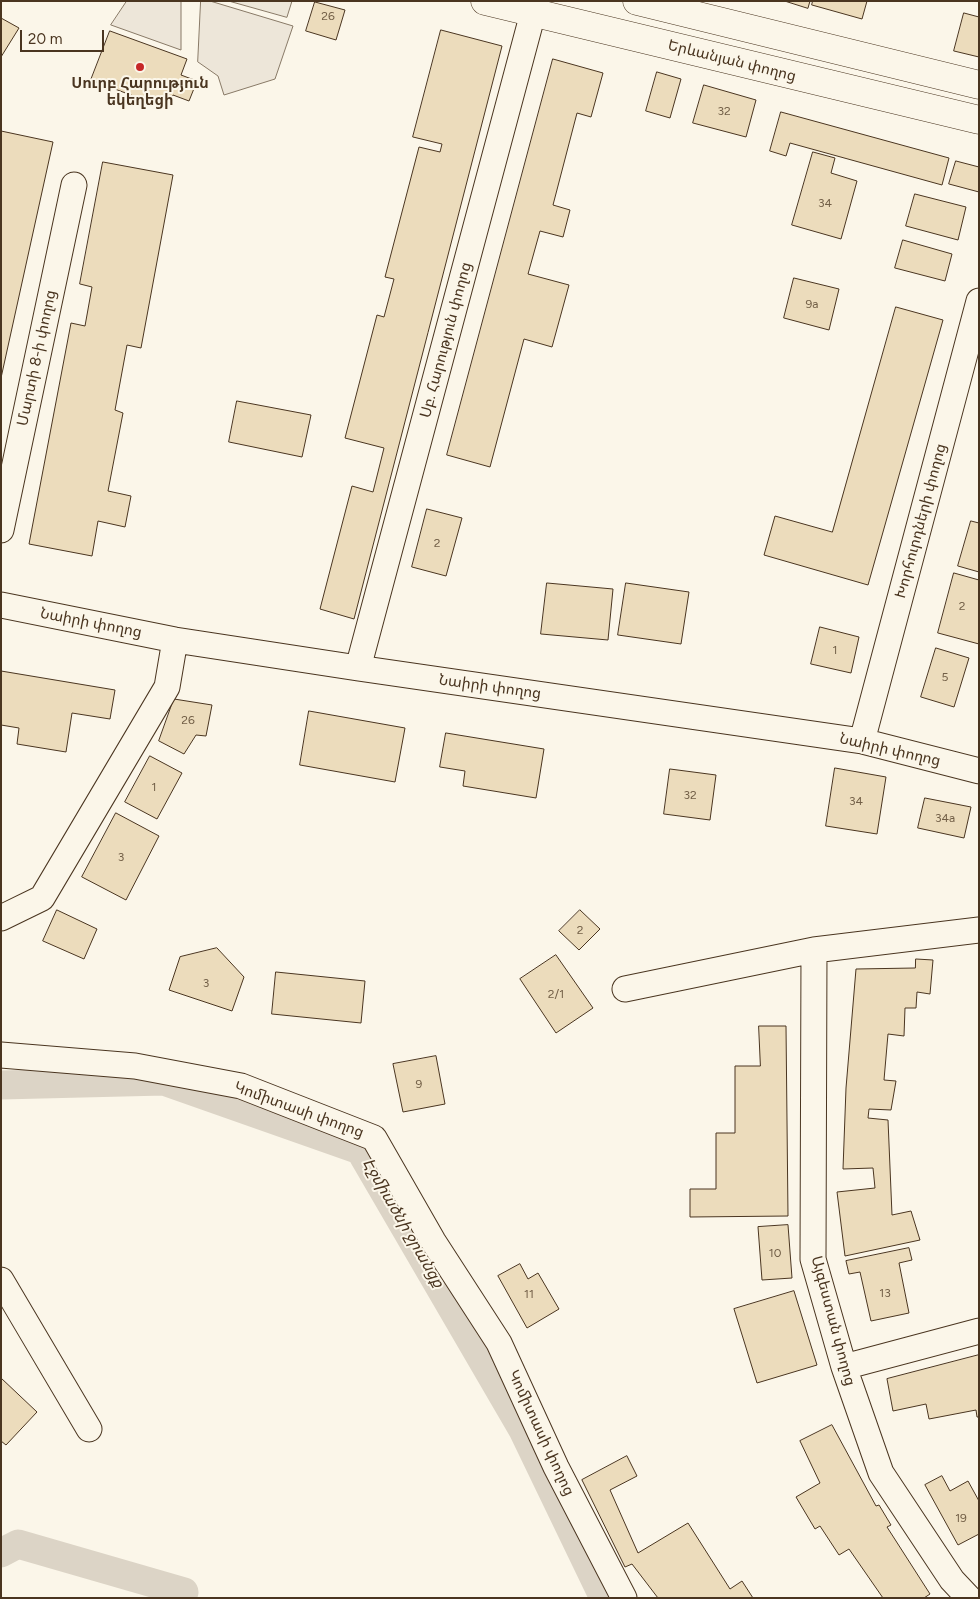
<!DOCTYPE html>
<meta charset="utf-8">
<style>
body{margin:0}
#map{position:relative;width:980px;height:1599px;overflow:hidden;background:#fbf6e9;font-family:Figtree,sans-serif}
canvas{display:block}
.frame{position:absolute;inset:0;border:2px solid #4a3520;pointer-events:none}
.scale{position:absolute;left:20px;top:30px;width:84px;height:22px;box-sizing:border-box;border:2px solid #4a3520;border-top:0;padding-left:6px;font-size:15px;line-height:18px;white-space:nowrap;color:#4a3520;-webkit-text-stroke:4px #fbf6e9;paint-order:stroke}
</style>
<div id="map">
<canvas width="980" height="1599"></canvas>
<div class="frame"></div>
<div class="scale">20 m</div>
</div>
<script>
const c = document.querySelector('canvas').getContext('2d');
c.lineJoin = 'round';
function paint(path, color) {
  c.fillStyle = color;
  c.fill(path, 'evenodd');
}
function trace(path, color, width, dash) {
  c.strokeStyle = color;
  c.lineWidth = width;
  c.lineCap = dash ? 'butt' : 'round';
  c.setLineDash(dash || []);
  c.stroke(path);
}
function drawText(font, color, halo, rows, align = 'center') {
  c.font = font + ' Figtree,"Noto Sans Armenian",sans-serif';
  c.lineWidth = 4;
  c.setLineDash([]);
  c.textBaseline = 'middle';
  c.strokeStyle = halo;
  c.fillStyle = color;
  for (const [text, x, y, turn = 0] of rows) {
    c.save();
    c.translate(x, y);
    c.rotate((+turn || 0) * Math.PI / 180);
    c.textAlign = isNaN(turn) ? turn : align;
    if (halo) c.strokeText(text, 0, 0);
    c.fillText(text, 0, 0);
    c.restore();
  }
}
const green = new Path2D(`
 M 127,1 L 181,1 L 181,50 L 111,25 Z
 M 201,1 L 210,1 L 293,26 L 275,79 L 224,95 L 218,76 L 198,62 Z`);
const parking = new Path2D(`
 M 229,1 L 292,1 L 287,17 Z`);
const canal = new Path2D(`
 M 1,1085 L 164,1081 L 360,1150 L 523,1430 L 604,1598
 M 1,1553 L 18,1544 L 184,1592`);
const building = new Path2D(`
 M 785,1 L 810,1 L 808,8 Z
 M 813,1 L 867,1 L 862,19 L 812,5 Z
 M 315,2 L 345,10 L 336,40 L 306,31 Z
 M 964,13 L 979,17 L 979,57 L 954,51 Z
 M 1,18 L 19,28 L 1,57 Z
 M 441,30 L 502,46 L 354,619 L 320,609 L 352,486 L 373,492 L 384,448 L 345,438 L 377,315 L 384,317 L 394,279 L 385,277 L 419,147 L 440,152 L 442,144 L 413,137 Z
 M 110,31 L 187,59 L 181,75 L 197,81 L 189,101 L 173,95 L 168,109 L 91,80 Z
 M 553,59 L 603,73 L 591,117 L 577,113 L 553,205 L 570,210 L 563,237 L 540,231 L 528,274 L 569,285 L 552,347 L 524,339 L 490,467 L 447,455 Z
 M 657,72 L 681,79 L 670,118 L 646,111 Z
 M 704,85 L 756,100 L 746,137 L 693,123 Z
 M 781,112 L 949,158 L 942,185 L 790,143 L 786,156 L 770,151 Z
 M 1,131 L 53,142 L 1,378 Z
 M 813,152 L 835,158 L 831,173 L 857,181 L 841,239 L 792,225 Z
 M 956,161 L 979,167 L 979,192 L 949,184 Z
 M 103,162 L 173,175 L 141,348 L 127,345 L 115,410 L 123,413 L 108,491 L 131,496 L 125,527 L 98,521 L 92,556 L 29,544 L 71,323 L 85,326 L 92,287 L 80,284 Z
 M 915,194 L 966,207 L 958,240 L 906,226 Z
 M 903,240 L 952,254 L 945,281 L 895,268 Z
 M 794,278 L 839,289 L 829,330 L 784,318 Z
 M 896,307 L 943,320 L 868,585 L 764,555 L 775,516 L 832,532 Z
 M 237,401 L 311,415 L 302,457 L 229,442 Z
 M 427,509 L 462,518 L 446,576 L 412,567 Z
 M 971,521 L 979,523 L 979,572 L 958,566 Z
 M 954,573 L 979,580 L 979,644 L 938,633 Z
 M 547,583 L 613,589 L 608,640 L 541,634 Z
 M 626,583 L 689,592 L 681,644 L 618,635 Z
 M 820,627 L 859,637 L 851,673 L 811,664 Z
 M 936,648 L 969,658 L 954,707 L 921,697 Z
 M 1,671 L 115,690 L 110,719 L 72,713 L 66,752 L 17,744 L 19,728 L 1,725 Z
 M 174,699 L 212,705 L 206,736 L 196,735 L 184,754 L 159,741 Z
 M 309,711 L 405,728 L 395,782 L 300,765 Z
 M 446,733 L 544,749 L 536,798 L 463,786 L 465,771 L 440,767 Z
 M 150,756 L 182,773 L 157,819 L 125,802 Z
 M 835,768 L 886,777 L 877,834 L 826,826 Z
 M 670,769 L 716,775 L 710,820 L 664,814 Z
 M 925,798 L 971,807 L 964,838 L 918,828 Z
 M 116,813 L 159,836 L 126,900 L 82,877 Z
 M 57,910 L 97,929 L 84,959 L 43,941 Z
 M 580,910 L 600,929 L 579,950 L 559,931 Z
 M 217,948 L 244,977 L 232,1011 L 169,990 L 180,957 Z
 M 556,955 L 593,1008 L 556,1033 L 520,979 Z
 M 916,959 L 933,960 L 930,994 L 917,992 L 916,1008 L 905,1008 L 904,1036 L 888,1034 L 884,1080 L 896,1081 L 891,1110 L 869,1109 L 868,1118 L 888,1120 L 892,1215 L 911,1211 L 920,1240 L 845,1256 L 837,1192 L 875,1188 L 873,1168 L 843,1169 L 846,1088 L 856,969 L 915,968 Z
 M 276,972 L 365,981 L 361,1023 L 272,1014 Z
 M 759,1026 L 786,1026 L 788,1216 L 690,1217 L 690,1189 L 716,1189 L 716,1133 L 735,1133 L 735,1066 L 760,1066 Z
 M 436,1056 L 445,1104 L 403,1112 L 393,1064 Z
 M 788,1225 L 792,1278 L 762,1280 L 758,1227 Z
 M 909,1248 L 912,1260 L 899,1263 L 909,1313 L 871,1321 L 860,1272 L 849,1274 L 846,1261 Z
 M 520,1264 L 528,1279 L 538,1273 L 559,1309 L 527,1328 L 498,1276 Z
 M 794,1291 L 817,1365 L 757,1383 L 734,1309 Z
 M 979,1355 L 979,1417 L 977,1417 L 976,1410 L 929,1419 L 926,1404 L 893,1411 L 887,1379 Z
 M 1,1378 L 37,1412 L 6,1445 L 1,1441 Z
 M 832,1425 L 876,1506 L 879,1505 L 891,1525 L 887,1527 L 930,1594 L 924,1598 L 883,1598 L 849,1549 L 839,1555 L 820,1526 L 815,1529 L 796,1497 L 820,1483 L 800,1441 Z
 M 627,1456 L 637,1476 L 610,1490 L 638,1553 L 688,1523 L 730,1589 L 742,1581 L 753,1598 L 658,1598 L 632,1564 L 625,1567 L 582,1480 Z
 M 942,1476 L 950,1491 L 968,1481 L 979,1501 L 979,1534 L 958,1545 L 925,1485 Z`);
const minor = new Path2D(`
 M 1,530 L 74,185
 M 1,605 L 175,640 L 358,668 L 862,741 L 979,771
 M 358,668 L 533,13
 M 862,741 L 979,301
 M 1,918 L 42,898 L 167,687 L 175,640
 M 814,950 L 813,1259 L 844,1367 L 881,1473 L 952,1580 L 969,1598
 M 625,989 L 814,950 L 979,930
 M 1,1055 L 135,1066 L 241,1086 L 374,1138 L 433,1241 L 499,1343 L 556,1467 L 624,1598
 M 1,1280 L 89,1429
 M 844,1367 L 979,1331`);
const trunk = new Path2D(`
 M 485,1 L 979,120
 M 637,1 L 979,85`);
const markers = [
 [140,67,5,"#c62828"]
];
const numberNames = [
 ["26",328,16],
 ["32",724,111],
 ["34",825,203],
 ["9a",812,304],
 ["2",437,543],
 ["2",962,606],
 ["1",835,650],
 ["5",945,677],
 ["26",188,720],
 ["1",154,787],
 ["32",690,795],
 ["34",856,801],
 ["34a",945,818],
 ["3",121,857],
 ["2",580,930],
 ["3",206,983],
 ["2/1",556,994],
 ["9",419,1084],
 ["10",775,1253],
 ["13",885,1293],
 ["11",529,1294],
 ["19",961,1518]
];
const streetNames = [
 ["Երևանյան փողոց",732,61,14],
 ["Սբ. Հարություն փողոց",446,340,-75],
 ["Մարտի 8-ի փողոց",37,358,-78],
 ["Խորհուրդների փողոց",921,521,-75],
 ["Նաիրի փողոց",91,623,11],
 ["Նաիրի փողոց",490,687,8],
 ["Նաիրի փողոց",890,750,13],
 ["Կոմիտասի փողոց",299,1110,20],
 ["Այգեստան փողոց",833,1321,75],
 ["Կոմիտասի փողոց",541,1433,65]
];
const poiNames = [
 ["Սուրբ Հարություն",140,84],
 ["եկեղեցի",140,101]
];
const waterNames = [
 ["Էջմիածնի ջրանցք",403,1223,60]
];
paint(green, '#ede6d9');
trace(green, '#887966', 1);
paint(parking, '#ede7d9');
trace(parking, '#887966', 1);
trace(canal, '#dcd4c6', 29);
paint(building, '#ecdcbc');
trace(building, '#4a3520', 1);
trace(minor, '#4a3520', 27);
trace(trunk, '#4a3520', 29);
trace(minor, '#fbf6e9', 25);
trace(trunk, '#fbf6e9', 28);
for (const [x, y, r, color] of markers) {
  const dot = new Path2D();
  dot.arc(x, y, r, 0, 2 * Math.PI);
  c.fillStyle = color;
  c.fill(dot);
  trace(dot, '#fbf6e9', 2);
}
drawText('12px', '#725f47', null, numberNames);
drawText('15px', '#4a3520', '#fbf6e9', streetNames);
drawText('bold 15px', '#4a3520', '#fbf6e9', poiNames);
drawText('italic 16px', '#4a3520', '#fbf6e9', waterNames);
</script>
